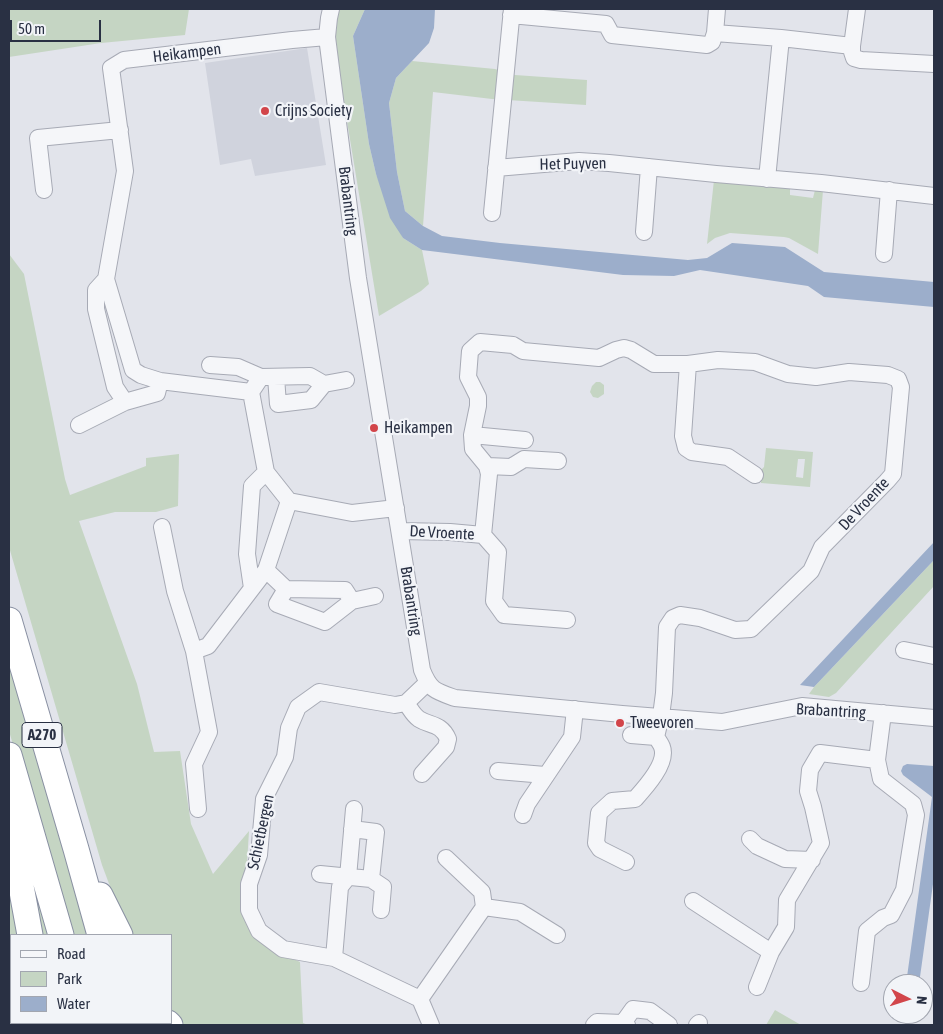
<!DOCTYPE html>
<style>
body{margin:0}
#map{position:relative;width:943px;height:1034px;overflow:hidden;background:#e2e4eb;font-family:"Asap Condensed",sans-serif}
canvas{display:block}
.frame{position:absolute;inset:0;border:10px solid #293043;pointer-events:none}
.legend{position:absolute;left:10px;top:934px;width:162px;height:90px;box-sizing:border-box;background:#f2f4f8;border:1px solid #a2a6b0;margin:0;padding:6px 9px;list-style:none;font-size:15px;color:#293043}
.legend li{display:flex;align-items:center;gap:10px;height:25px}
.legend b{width:25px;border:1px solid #a2a6b0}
.north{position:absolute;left:883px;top:974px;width:50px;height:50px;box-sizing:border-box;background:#f2f4f8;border:1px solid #a2a6b0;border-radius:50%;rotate:95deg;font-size:14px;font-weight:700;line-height:20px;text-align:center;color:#293043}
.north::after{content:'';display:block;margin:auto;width:18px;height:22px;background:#d2454a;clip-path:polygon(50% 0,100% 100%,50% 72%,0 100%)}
.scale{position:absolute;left:10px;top:20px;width:91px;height:22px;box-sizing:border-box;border:2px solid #293043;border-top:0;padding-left:6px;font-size:15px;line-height:18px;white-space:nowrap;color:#293043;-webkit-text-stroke:4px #f2f4f8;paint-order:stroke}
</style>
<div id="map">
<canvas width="943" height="1034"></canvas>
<div class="frame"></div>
<ul class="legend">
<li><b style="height:6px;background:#f5f6f9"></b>Road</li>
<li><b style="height:14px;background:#c5d5c3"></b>Park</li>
<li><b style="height:14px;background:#9caecb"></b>Water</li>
</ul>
<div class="north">N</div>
<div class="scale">50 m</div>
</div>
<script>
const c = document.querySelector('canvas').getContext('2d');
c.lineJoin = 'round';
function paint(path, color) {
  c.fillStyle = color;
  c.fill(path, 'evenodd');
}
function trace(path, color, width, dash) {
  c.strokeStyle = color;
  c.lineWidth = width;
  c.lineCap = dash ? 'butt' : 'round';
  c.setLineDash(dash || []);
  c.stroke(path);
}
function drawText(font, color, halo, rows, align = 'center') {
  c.font = font + ' "Asap Condensed",sans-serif';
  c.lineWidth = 4.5;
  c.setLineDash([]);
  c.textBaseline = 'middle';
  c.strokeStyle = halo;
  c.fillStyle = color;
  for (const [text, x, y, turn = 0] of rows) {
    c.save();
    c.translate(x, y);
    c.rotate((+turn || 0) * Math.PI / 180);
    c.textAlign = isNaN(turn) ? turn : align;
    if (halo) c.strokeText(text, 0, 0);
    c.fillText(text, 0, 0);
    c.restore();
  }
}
const built = new Path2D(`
 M 307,48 L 326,165 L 255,176 L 251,159 L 220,165 L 205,63 Z`);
const green = new Path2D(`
 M 9,9 L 189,9 L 185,35 L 101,43 L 9,57 Z
 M 340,9 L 365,9 L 353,36 L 369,144 L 376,174 L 403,238 L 422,250 L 429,284 L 421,291 L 379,316 L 335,48 L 337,17 Z
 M 412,61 L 495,69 L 515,75 L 587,80 L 586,105 L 492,99 L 433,92 L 423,226 L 405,211 L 397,172 L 389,103 L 396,78 Z
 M 714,180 L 790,187 L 790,195 L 813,198 L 815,190 L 823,190 L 818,254 L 789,238 L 784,237 L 730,233 L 715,238 L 707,244 Z
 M 9,254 L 24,274 L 65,479 L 70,495 L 146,466 L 146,458 L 179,454 L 178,506 L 156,512 L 115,512 L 79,521 L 137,684 L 154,752 L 180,751 L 191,824 L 213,874 L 249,831 L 244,912 L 274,950 L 300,962 L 303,1023 L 308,1025 L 180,1025 L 171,1011 L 171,935 L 131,935 L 114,897 L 102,865 L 9,547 Z
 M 596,382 L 600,382 L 604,385 L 604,394 L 598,398 L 593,397 L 590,392 L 592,386 Z
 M 766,448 L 813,452 L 810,487 L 761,483 L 761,470 L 764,467 ZM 798,459 L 805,459 L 803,478 L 796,477 Z
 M 934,560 L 934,586 L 836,693 L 829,697 L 809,694 L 814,687 Z
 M 9,644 L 93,935 L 68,935 L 9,731 Z
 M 23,847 L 48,935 L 39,935 Z
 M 9,855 L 23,935 L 11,935 L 11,1023 L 35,1023 L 35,1025 L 9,1025 Z
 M 775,1010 L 801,1025 L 766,1025 Z`);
const water = new Path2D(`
 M 365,9 L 435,9 L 434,28 L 429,43 L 396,78 L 389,103 L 397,172 L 405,211 L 423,226 L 442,236 L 500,243 L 688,260 L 707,258 L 732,243 L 785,247 L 824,272 L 934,282 L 934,307 L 824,297 L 808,286 L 700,270 L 674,276 L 623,275 L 422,250 L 403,238 L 390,218 L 376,174 L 369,144 L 353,36 Z
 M 934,542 L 934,560 L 814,687 L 800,685 Z
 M 907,764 L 934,766 L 934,877 L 919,984 L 906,984 L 932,797 L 903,775 L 901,771 L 903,766 Z`);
const stream = new Path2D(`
 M 64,1023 L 65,1025
 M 148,1023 L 149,1025`);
const minor = new Path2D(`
 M 331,9 L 329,18 L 327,37 L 358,278 L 422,670 C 430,690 435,691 455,698 L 622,714 L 722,722 L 802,706 L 934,718
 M 857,9 L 852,46 L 852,52 L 854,58 L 861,60 L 934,64
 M 511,15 L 606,24 L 612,35 L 707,45 L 712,42 L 715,33 L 781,38 L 767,179
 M 715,33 L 717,9
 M 327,37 L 292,40 L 124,60 L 111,68 L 125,171 L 106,279 L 133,370 L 141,375 L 160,381 L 251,392 L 266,472 L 289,501 L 352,513 L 396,508
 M 781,38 L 852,46
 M 496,168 L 579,161 L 609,163 L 716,174 L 821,183 L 934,196
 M 44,190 L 38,138 L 120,130
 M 492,213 L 512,9
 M 644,232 L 649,167
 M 884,254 L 889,190
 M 106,279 L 96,290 L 96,309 L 115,387 L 125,402
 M 688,364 L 683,436 L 686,448 L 692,452 L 728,457 L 755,475
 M 210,365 L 238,367 L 261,377
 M 276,377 L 278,404 L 311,400 L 324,384
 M 251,392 L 261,377 L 310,376 L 324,384 L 346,380
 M 79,425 L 125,402 L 157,393 L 160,381
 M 472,435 L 525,440
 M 487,466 L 511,467 L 524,459 L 558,461
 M 162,527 L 175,591 L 194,651 L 209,732 L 194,764 L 198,809
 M 400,531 L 450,532 L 483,535 L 489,474 L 487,466 L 473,449 L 472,435 L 478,406 L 478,397 L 468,377 L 470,351 L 480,342 L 513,345 L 523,351 L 599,358 L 616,350 L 624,348 L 631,350 L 654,364 L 688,364 L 718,360 L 755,362 L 788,374 L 816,377 L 849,372 L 888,375 L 898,379 L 901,387 L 893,474 L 887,481 L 822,547 L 811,571 L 751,629 L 735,630 L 700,618 L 680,615 L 673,618 L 667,627 L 664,693 L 661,716 L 656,737 C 658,740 661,744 662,747 C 668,763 645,788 635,799 L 612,801 L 599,813 L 596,843 L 600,849 L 626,862
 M 483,535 L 498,552 L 494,601 L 504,615 L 567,620
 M 266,570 L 286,589 L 345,590 L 352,601 L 375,596
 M 252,588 L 247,554 L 252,486 L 266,472
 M 286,589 L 277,604 L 325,622 L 352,601
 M 904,650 L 934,656
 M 194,651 L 208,646 L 266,570 L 289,501
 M 427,683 L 406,703 L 395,705 L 319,692 L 298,707 L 289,728 L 285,757 L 264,799 L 259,855 L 249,884 L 249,910 L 259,931 L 283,949 L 334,958 L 420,999 L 431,1025
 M 406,703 C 410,708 413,715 419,719 C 430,726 441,723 448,739 L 446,747 L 422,774
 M 631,735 L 656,737
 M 498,771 L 545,775
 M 523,815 L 527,804 L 572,737 L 575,709
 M 750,839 L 757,846 L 785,859 L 812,860
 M 320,874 L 371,879 L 376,832 L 352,829
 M 371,879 L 383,887 L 381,910
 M 693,901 L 771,952
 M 484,907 L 520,912 L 557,935
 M 334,958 L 340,887 L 348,877 L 354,809
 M 861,983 L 867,931 L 883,918 L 891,915 L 904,890 L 916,815 L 913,804 L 881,779 L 877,760 L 883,713
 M 757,987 L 771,952 L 786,927 L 787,900 L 821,843 L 813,807 L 808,791 L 810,770 L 820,753 L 877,760
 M 420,999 L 484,907 L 482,892 L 446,858
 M 623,1023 L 633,1009 L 650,1011 L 669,1025
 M 594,1025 L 597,1022 L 623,1023 L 627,1025
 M 697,1025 L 699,1023`);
const highway = new Path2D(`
 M 9,620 L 76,849 L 100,935
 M 9,755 L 61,935
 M 9,812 L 12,837 L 30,935
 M 100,895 L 120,935
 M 42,1023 L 43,1025
 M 86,1023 L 87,1025
 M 124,1023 L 125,1025
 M 168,1023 L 170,1025`);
const markers = [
 [265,111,5,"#d2454a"],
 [374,428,5,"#d2454a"],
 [620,723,5,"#d2454a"]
];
const shields = [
 [42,735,40]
];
const shieldNames = [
 ["A270",42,735]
];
const streetNames = [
 ["Heikampen",187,53,-7],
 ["Het Puyven",573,164,-1],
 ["Brabantring",348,201,83],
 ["De Vroente",864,504,-47],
 ["De Vroente",442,533,3],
 ["Brabantring",411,601,81],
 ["Brabantring",831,711,3],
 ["Schietbergen",261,832,-78]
];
const poiNames = [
 ["Crijns Society",275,111],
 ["Heikampen",384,428],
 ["Tweevoren",630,723]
];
paint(built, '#d0d3dd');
paint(green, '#c5d5c3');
paint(water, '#9caecb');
trace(stream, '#9caecb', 4);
trace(minor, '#a7aab5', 18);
trace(highway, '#8990a2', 27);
trace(minor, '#f5f6f9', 16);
trace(highway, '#fff', 25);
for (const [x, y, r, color] of markers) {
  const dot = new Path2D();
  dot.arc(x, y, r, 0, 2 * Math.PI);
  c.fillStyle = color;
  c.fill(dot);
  trace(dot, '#f2f4f8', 2);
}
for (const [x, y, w] of shields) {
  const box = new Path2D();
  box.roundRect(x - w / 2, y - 12.5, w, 25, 4);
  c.fillStyle = '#f2f4f8';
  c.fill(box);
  trace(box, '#293043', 1);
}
drawText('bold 15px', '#293043', null, shieldNames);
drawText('16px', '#293043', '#f2f4f8', streetNames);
drawText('16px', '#293043', '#f2f4f8', poiNames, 'left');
</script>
